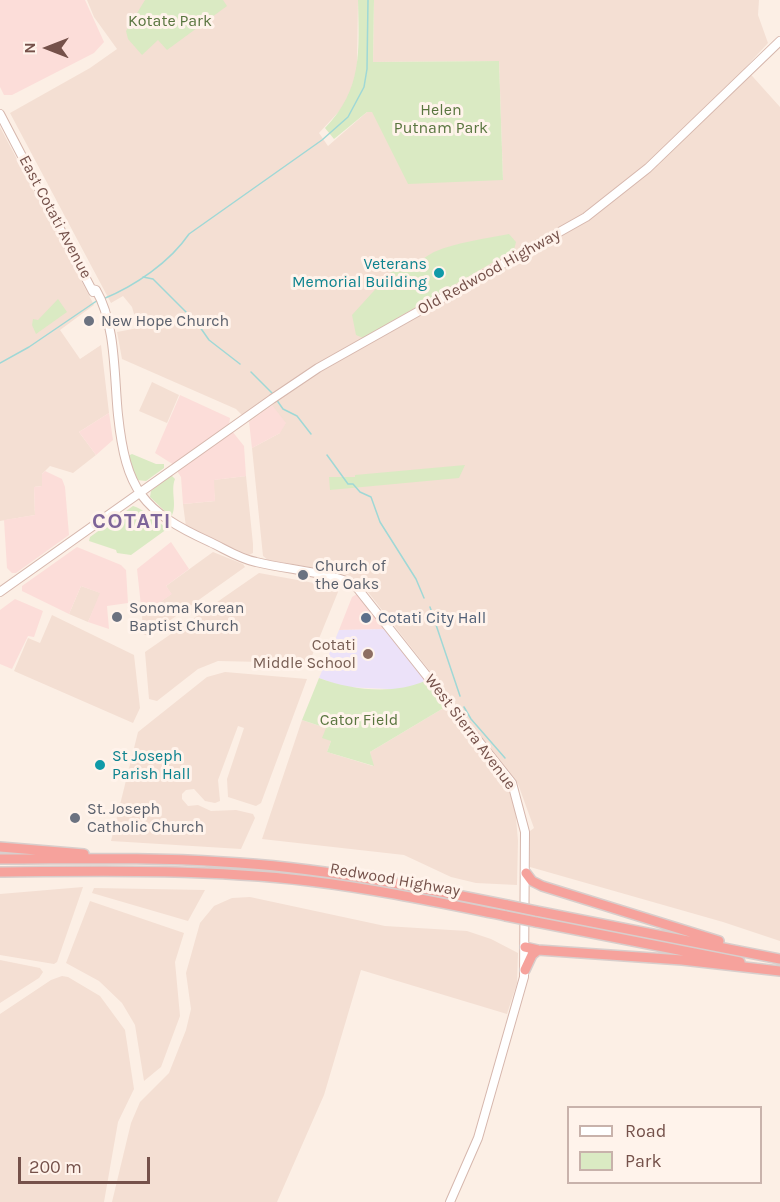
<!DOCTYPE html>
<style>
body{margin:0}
#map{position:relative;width:780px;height:1202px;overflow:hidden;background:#fcefe5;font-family:Karla,sans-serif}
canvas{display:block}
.legend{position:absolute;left:567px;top:1106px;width:195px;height:78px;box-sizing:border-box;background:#fff3eb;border:2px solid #c8b2ab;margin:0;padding:8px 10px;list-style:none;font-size:18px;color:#75514a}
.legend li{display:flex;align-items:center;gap:12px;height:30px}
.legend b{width:30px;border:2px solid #c8b2ab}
.north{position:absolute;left:18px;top:18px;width:60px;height:60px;-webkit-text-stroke:4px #fff3eb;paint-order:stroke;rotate:270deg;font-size:16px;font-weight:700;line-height:24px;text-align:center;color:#75514a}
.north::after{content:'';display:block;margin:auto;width:21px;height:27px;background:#75514a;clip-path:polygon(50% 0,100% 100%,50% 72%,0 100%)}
.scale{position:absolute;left:18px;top:1157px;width:132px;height:27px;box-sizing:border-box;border:3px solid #75514a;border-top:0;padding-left:8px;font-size:18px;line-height:21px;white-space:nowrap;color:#75514a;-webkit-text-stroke:4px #fff3eb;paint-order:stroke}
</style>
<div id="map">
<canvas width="780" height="1202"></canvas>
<ul class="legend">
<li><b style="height:8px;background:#fff"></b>Road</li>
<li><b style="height:16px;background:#daeac3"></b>Park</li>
</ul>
<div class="north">N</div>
<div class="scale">200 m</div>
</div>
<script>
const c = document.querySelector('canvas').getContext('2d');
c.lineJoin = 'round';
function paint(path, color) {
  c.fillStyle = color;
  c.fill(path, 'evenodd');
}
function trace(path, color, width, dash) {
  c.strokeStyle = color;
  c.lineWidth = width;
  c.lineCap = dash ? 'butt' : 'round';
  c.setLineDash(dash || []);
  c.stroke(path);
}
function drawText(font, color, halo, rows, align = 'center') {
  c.font = font + ' Karla,sans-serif';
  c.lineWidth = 6;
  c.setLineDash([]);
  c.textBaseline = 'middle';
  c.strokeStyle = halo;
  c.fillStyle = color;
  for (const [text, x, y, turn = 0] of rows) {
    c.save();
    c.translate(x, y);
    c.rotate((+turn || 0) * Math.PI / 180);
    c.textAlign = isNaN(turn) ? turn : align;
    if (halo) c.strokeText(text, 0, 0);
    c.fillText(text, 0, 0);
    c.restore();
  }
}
const residential = new Path2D(`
 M 87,0 L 358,0 L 357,69 L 353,89 L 345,105 L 319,133 L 328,146 L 367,112 L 373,112 L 503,180 L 499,61 L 373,62 L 374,0 L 759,0 L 758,15 L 768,43 L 745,68 L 780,107 L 780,941 L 723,922 L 530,867 L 530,831 L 534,828 L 518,784 L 364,587 L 350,576 L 338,572 L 268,560 L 263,556 L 252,448 L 280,433 L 272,405 L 249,422 L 236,409 L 122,359 L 117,332 L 138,328 L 132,307 L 123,296 L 111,303 L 10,113 L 90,68 L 117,49 L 94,17 Z
 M 0,127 L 94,305 L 60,330 L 80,359 L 101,345 L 109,413 L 79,432 L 96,455 L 73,473 L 50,466 L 42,474 L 42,486 L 34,487 L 35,515 L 0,521 Z
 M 152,382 L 179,395 L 167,423 L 139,411 Z
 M 246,476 L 253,544 L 253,553 L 249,555 L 186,527 L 183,504 L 215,501 L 213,480 Z
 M 213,552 L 243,564 L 245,567 L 148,636 L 143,634 L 142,615 L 171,594 L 166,586 Z
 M 259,573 L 336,587 L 338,592 L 309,663 L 218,661 L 198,669 L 157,701 L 149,699 L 145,652 Z
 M 81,586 L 101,593 L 88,622 L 69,614 Z
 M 52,615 L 134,655 L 140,708 L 133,723 L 14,671 L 28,638 L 40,643 Z
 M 225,672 L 307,679 L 261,803 L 256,806 L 228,797 L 227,779 L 244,728 L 238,726 L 218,780 L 220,801 L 215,803 L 205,801 L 194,789 L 186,790 L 182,794 L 182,799 L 188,806 L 198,805 L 211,811 L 236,810 L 253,814 L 255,818 L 241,849 L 111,841 L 138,732 L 207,677 Z
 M 447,706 L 506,784 L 515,806 L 518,841 L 517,885 L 476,883 L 451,877 L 404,855 L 262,839 L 302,720 L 326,728 L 331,741 L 327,752 L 373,766 L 370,752 Z
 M 83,887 L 57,962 L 54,964 L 0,955 L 0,894 Z
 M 94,888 L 205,890 L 188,921 L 92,893 Z
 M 250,897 L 385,926 L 467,931 L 491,939 L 518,953 L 517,983 L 507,1014 L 361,970 L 324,1095 L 277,1202 L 112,1202 L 131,1123 L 140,1102 L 169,1073 L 186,1030 L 191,1009 L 186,973 L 200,923 L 214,906 L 232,898 Z
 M 90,901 L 184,933 L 175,962 L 180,1016 L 161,1067 L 144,1081 L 135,1025 L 122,1003 L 99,981 L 66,963 Z
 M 0,960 L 40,968 L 43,972 L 39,978 L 0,1003 Z
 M 62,976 L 68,977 L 100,996 L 125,1030 L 134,1089 L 118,1122 L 104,1202 L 0,1202 L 0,1014 L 51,980 Z`);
const commercial = new Path2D(`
 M 0,0 L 85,0 L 104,42 L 94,53 L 12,95 L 4,95 L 0,87 Z
 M 180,395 L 230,418 L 229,425 L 174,465 L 155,453 Z
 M 272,405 L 286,423 L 280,433 L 252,448 L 249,422 Z
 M 109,413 L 113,440 L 96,455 L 79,432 Z
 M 232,431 L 244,446 L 246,476 L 214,480 L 215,501 L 183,504 L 181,477 L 177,471 Z
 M 45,471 L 62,479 L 65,487 L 69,535 L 16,573 L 12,573 L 7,568 L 4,520 L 35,515 L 34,487 L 42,486 L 42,474 Z
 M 171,542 L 189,569 L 166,586 L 172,594 L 142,615 L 137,569 Z
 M 77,547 L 121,565 L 126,570 L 128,603 L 107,606 L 109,629 L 88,622 L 100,593 L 81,586 L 69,614 L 22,591 L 22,586 Z
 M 357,594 L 389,629 L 339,630 L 352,597 Z
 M 15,599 L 43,611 L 34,637 L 28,636 L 12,669 L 0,664 L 0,610 Z`);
const education = new Path2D(`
 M 389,629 L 425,681 L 407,689 L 390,689 L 344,687 L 319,678 L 339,630 Z`);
const green = new Path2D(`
 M 145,0 L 223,0 L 227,6 L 167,50 L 158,40 L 142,55 L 128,39 L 126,31 Z
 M 358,0 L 374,0 L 373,62 L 499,61 L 503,180 L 408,184 L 372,112 L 367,112 L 334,139 L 325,128 C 363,89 359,51 358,0 Z
 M 509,234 L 516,242 L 514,250 L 363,338 L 356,335 L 352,315 L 392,271 C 411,274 418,260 434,252 C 457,242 484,239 509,234 Z
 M 58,299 L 67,312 L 36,334 L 32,325 L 33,319 L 38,320 Z
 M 132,454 L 156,464 L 164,464 L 164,468 L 146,481 L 137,480 L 128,456 Z
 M 465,465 L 459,478 L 330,490 L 329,477 L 355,477 L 355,475 Z
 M 171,475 L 175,479 C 170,491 178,506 171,517 L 150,497 L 151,491 Z
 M 133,506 C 141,508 161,523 167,529 L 131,555 L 117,553 L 116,550 L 89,541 L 90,537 Z
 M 319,678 C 351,690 393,695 425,681 L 447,706 L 370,752 L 374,766 L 327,752 L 331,741 L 322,738 L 326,728 L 302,720 Z`);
const stream = new Path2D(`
 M 143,277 L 153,279 L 186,312
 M 103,299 C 135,286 170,262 189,234 L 322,140 L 348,117 L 364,87 L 367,69 L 368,0
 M 195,320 L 209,340 L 240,364
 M 0,363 L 29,347 L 98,300
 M 251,372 L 274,395
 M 276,399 L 283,409 L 297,416 L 311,434
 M 327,455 L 348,484 L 353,484 L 360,492 L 371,497 L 380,522 L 416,579 L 424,598
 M 430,607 L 460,696
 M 464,707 L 471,719 L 505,758`);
const secondary = new Path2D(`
 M 0,114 L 93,292
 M 92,289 L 96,290 C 116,324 114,376 118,415 C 126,490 142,511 210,542 C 225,549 240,559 256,562 C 289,570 323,571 354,584 L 512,783 L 525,832 L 524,977 L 478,1138 L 450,1202
 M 0,592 L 272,399 L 318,368 L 586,217 L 648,168 L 780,41`);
const motorway = new Path2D(`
 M 0,847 L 84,854
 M 0,859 C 74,859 149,857 223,862 C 319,867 413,886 507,905
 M 0,872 C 103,871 206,869 309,881 C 376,889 441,903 506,916
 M 526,873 L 532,881 L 542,886 L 719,941
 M 536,911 L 780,959
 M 536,922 L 740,962
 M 525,947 L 538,950 L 682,960 L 780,971
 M 525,970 L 532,955 L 538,950`);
const motorwayBridge = new Path2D(`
 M 507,905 L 536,911
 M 506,916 L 536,922`);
const markers = [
 [439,273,6,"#0f9aa8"],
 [89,321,6,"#6b7280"],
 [303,575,6,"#6b7280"],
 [117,617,6,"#6b7280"],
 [366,618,6,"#5c6f8a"],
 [368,654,6,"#8d6e63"],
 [100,765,6,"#0f9aa8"],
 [75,818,6,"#6b7280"]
];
const parkNames = [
 ["Kotate Park",170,21],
 ["Helen",441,110],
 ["Putnam Park",441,128],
 ["Cator Field",359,720]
];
const streetNames = [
 ["East Cotati Avenue",55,217,62],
 ["Old Redwood Highway",489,272,-29],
 ["West Sierra Avenue",470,732,53],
 ["Redwood Highway",395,880,10]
];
const cultureNames = [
 ["Veterans",427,264],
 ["Memorial Building",427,282],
 ["St Joseph",112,756,"left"],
 ["Parish Hall",112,774,"left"]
];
const worshipNames = [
 ["New Hope Church",101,321],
 ["Church of",315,566],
 ["the Oaks",315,584],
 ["Sonoma Korean",129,608],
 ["Baptist Church",129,626],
 ["St. Joseph",87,809],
 ["Catholic Church",87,827]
];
const serviceNames = [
 ["Cotati City Hall",378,618]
];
const educationNames = [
 ["Cotati",356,645],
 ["Middle School",356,663]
];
const districtNames = [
 ["COTATI",132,522]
];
paint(residential, '#f4dfd3');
paint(commercial, '#fcddd9');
paint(education, '#ece2f9');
paint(green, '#daeac3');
trace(stream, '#9fd8d6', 1.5);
trace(secondary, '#d6b7ad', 10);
trace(motorway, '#d8cecc', 12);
trace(secondary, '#fff', 8);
trace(motorway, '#f6a29c', 9);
trace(motorwayBridge, '#d8cecc', 12, []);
trace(motorwayBridge, '#f6a29c', 9);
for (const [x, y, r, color] of markers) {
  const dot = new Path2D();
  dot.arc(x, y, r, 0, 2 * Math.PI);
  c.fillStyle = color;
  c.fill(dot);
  trace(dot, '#fff3eb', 2);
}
drawText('16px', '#59753f', '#fff3eb', parkNames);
drawText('16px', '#75514a', '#fff3eb', streetNames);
drawText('16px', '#0d838f', '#fff3eb', cultureNames, 'right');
drawText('16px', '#5b616d', '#fff3eb', worshipNames, 'left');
drawText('16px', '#4e5e75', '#fff3eb', serviceNames, 'left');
drawText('16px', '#785e54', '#fff3eb', educationNames, 'right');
c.letterSpacing = '1.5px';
drawText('bold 22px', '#7e6599', '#fff3eb', districtNames);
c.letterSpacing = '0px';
</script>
